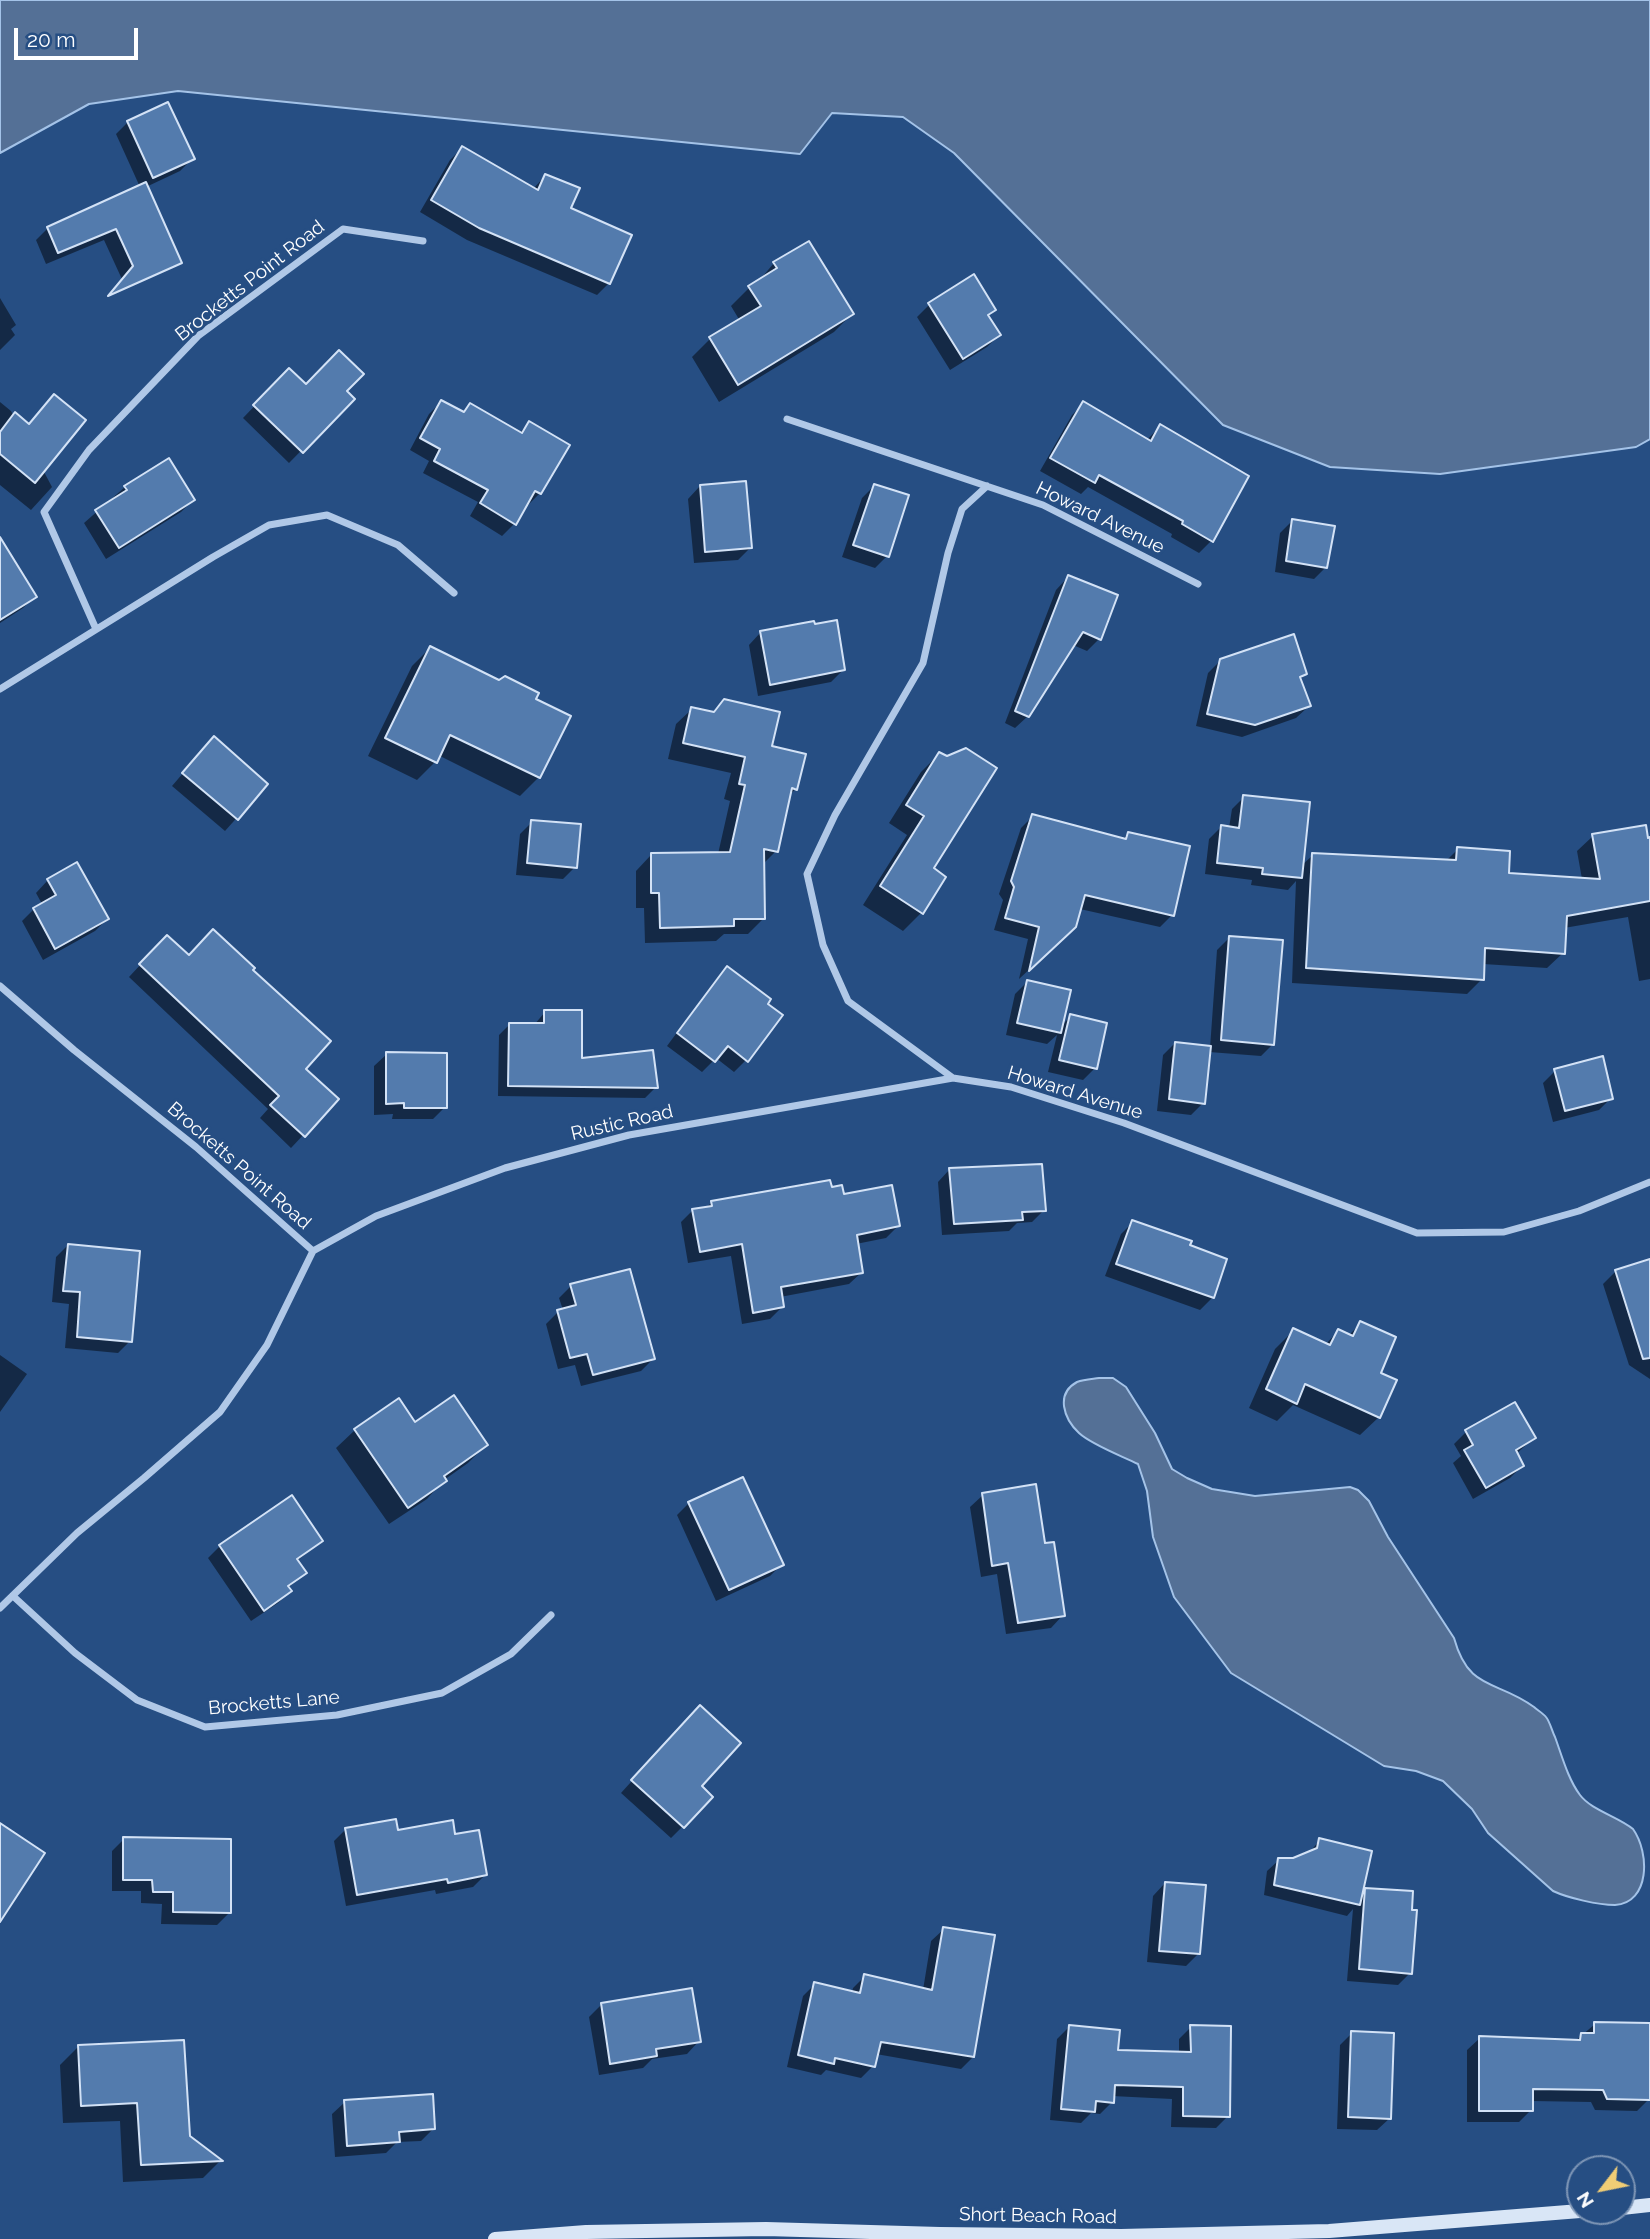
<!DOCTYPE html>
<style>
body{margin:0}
#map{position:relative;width:1650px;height:2239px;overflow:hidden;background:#264e83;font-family:Raleway,sans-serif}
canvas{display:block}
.north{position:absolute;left:1566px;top:2155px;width:70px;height:70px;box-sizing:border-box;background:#264e83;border:2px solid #7d95b5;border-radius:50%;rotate:238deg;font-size:19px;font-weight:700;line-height:28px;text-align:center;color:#fff}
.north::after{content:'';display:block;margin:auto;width:24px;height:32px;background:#f0cd75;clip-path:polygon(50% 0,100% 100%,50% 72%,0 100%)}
.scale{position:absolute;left:14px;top:28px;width:124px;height:32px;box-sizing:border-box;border:4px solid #fff;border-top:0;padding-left:9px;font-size:21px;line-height:24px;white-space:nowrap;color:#fff;-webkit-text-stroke:5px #264e83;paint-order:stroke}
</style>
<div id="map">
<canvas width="1650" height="2239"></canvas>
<div class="north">N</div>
<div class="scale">20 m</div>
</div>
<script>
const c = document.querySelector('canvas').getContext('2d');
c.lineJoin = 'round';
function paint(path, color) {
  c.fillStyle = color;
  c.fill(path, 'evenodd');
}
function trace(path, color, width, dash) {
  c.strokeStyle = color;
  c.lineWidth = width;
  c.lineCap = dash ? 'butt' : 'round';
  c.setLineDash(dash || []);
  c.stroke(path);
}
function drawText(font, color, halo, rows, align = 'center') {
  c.font = font + ' Raleway,sans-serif';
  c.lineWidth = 6;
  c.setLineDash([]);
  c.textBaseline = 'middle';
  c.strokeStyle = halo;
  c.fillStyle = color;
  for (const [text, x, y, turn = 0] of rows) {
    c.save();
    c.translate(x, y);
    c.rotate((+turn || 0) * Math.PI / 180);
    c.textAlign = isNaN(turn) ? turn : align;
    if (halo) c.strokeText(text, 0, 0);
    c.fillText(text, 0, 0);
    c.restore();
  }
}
const water = new Path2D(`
 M 0,0 L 1650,0 L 1650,439 L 1636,447 L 1440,474 L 1330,467 L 1223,425 L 954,153 L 903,117 L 832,113 L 800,154 L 178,91 L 89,104 L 0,153 Z
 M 1099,1378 L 1113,1378 L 1126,1387 L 1155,1433 L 1172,1469 L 1187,1478 L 1212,1489 L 1255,1496 L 1350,1487 L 1358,1490 L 1369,1501 L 1388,1537 L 1454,1638 C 1469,1692 1496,1679 1534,1707 C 1537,1710 1543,1713 1546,1717 C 1550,1722 1552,1731 1555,1737 C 1562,1756 1568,1779 1580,1795 C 1591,1810 1619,1817 1633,1829 C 1650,1853 1650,1903 1615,1905 C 1598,1905 1568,1898 1553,1891 L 1488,1833 L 1472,1809 L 1443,1781 L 1416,1771 L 1384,1766 L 1231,1673 L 1174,1597 L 1153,1537 L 1147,1491 L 1138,1464 C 1122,1456 1092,1445 1079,1433 C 1064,1419 1055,1394 1077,1382 C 1084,1379 1092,1379 1099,1378 Z`);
const shadow = new Path2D(`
 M 128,122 L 192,159 L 180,171 L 146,187 L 164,266 L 126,288 L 104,240 L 46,264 L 36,240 L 48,228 L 140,187 L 116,134 Z
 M 462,148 L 533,189 L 545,176 L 569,209 L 609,283 L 597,295 L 467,240 L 420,212 L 450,160 Z
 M 774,263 L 852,314 L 834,332 L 719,402 L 692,357 L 710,339 L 740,321 L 731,306 L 749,288 L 757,283 Z
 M 973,276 L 994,309 L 987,316 L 999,335 L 987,347 L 950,370 L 917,317 L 929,305 Z
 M 0,298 L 16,325 L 11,329 L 15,335 L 0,350 Z
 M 289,370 L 305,386 L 344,391 L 352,399 L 289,463 L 243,418 Z
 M 54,397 L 43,470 L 52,487 L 31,510 L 0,485 L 0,402 L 11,411 L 22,431 Z
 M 441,402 L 462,413 L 470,405 L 519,433 L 530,423 L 540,493 L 528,505 L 526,504 L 514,524 L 502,536 L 470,516 L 478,502 L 423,473 L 429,461 L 410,450 L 429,414 Z
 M 1084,403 L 1147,440 L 1160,426 L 1211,541 L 1199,553 L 1171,537 L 1172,534 L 1088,487 L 1081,494 L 1040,471 L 1072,415 Z
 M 700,486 L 750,548 L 738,560 L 694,563 L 688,499 Z
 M 874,486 L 887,556 L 875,568 L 842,557 L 862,498 Z
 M 125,487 L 193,500 L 181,512 L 106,559 L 84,523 Z
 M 1292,521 L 1326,567 L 1314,579 L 1275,572 L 1280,533 Z
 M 0,571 L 35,596 L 23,608 L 0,623 Z
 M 1068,577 L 1116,596 L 1099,639 L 1087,651 L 1073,645 L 1028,716 L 1015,728 L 1005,723 L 1056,590 Z
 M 761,632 L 843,670 L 831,682 L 758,696 L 749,645 Z
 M 430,648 L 568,717 L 539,777 L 520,796 L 438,755 L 435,762 L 417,780 L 368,756 L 412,666 Z
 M 1221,660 L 1305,674 L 1299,680 L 1309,706 L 1296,718 L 1242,737 L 1196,726 L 1208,673 Z
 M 725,700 L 770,747 L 796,789 L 789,795 L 776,851 L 762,865 L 764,918 L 748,934 L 724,934 L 716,941 L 645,943 L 644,908 L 636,908 L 636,871 L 651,855 L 718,854 L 730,801 L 724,799 L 731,773 L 668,759 L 676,724 L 692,709 L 712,713 Z
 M 202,751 L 266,785 L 225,831 L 172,786 Z
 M 939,754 L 931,869 L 944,877 L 921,913 L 903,931 L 863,905 L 907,835 L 889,823 L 921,772 Z
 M 1244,797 L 1301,866 L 1313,855 L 1446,861 L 1458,849 L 1507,875 L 1582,879 L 1577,851 L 1593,836 L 1650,839 L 1650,979 L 1639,981 L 1628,917 L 1564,928 L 1563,953 L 1547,968 L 1483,964 L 1482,979 L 1467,994 L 1292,983 L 1296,881 L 1288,890 L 1251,885 L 1252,880 L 1205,874 L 1209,839 L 1221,827 L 1229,828 L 1232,809 Z
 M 1033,816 L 1122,840 L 1128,834 L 1172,915 L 1160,927 L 1080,909 L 1062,939 L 1019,979 L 1028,939 L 994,930 L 1003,900 L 999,894 L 1021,828 Z
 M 532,822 L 575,867 L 563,879 L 516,875 L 520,834 Z
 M 48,880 L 107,919 L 95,931 L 43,960 L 22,921 L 34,909 L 42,904 L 36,893 Z
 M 1230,937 L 1273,1044 L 1261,1056 L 1209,1052 L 1203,1103 L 1191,1115 L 1157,1111 L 1163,1055 L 1175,1043 L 1210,1048 L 1217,950 Z
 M 155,949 L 251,970 L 303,1069 L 337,1099 L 291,1148 L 260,1118 L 268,1109 L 129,977 Z
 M 727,969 L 746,1060 L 734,1072 L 716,1058 L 702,1072 L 667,1046 L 715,981 Z
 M 1027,982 L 1061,1026 L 1071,1016 L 1095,1068 L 1083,1080 L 1048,1072 L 1057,1035 L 1047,1044 L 1006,1035 L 1015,994 Z
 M 545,1012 L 580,1060 L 656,1087 L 645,1098 L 498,1096 L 499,1035 L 510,1024 L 534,1025 Z
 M 387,1054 L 445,1107 L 433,1119 L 392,1119 L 393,1114 L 374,1115 L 374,1066 Z
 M 1555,1071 L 1611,1098 L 1599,1110 L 1553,1122 L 1543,1083 Z
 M 950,1169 L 1044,1210 L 1032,1222 L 1017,1223 L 1009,1231 L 942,1235 L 938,1182 Z
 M 842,1196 L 898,1226 L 886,1238 L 856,1244 L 862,1272 L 849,1284 L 780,1297 L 782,1307 L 770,1319 L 742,1324 L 731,1256 L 688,1263 L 681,1222 L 693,1210 L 706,1208 L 712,1202 Z
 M 1133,1222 L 1225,1260 L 1212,1298 L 1200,1310 L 1105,1276 L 1121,1234 Z
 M 68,1245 L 130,1341 L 118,1353 L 65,1348 L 69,1304 L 52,1302 L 56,1257 Z
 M 1650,1261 L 1650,1379 L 1629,1365 L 1603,1284 L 1615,1272 Z
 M 571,1286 L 653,1359 L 641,1371 L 581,1386 L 575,1365 L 558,1369 L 546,1324 L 558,1312 L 563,1310 L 559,1298 Z
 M 1361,1323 L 1378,1373 L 1379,1417 L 1360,1435 L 1293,1405 L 1277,1421 L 1249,1408 L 1275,1349 L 1294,1330 L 1325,1345 L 1338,1331 L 1348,1336 Z
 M 0,1355 L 27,1374 L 0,1412 Z
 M 398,1400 L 415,1424 L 486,1445 L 468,1463 L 444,1480 L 427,1499 L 389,1524 L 336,1448 L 355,1430 Z
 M 1466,1432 L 1534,1438 L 1516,1454 L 1522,1466 L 1510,1478 L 1473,1499 L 1453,1463 L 1461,1456 L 1454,1444 Z
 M 983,1495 L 1043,1545 L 1063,1615 L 1051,1628 L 1006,1634 L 997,1574 L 981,1577 L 970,1507 Z
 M 689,1503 L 782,1564 L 770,1576 L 716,1601 L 677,1515 Z
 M 321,1541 L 297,1561 L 304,1573 L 288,1588 L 290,1591 L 278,1603 L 251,1621 L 208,1558 L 220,1546 Z
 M 688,1719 L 699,1787 L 683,1826 L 671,1838 L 621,1793 Z
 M 346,1829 L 454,1836 L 486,1874 L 473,1887 L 436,1894 L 435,1890 L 346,1906 L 334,1841 Z
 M 124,1839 L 229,1913 L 217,1925 L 161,1924 L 162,1904 L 141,1903 L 141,1891 L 112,1891 L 112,1851 Z
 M 1320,1840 L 1360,1895 L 1366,1889 L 1410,1973 L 1398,1985 L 1347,1981 L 1353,1909 L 1347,1916 L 1264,1895 L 1267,1871 L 1279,1860 L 1294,1860 L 1308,1854 Z
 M 1165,1883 L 1198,1954 L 1186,1966 L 1147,1962 L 1153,1896 Z
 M 944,1929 L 973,2057 L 961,2069 L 876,2054 L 873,2066 L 861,2078 L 826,2070 L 821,2075 L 787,2067 L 803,1996 L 815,1984 L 852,1993 L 853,1988 L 865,1976 L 923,1990 L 931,1941 Z
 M 601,2005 L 699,2041 L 687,2054 L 652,2059 L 643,2068 L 599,2075 L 589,2017 Z
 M 1595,2024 L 1650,2025 L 1650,2101 L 1647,2101 L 1637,2111 L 1595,2110 L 1591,2102 L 1531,2101 L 1531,2110 L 1519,2122 L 1467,2122 L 1467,2050 L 1480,2038 L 1574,2042 Z
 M 1069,2027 L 1116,2051 L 1179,2054 L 1179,2039 L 1191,2027 L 1228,2116 L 1216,2128 L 1171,2127 L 1172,2099 L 1112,2096 L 1112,2102 L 1100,2114 L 1091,2113 L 1081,2123 L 1050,2120 L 1057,2039 Z
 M 1352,2033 L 1390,2118 L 1377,2130 L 1337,2129 L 1340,2045 Z
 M 78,2047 L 188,2137 L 220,2161 L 203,2178 L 123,2182 L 120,2121 L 63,2123 L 60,2065 Z
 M 345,2102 L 433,2129 L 421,2141 L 397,2142 L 386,2153 L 335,2157 L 332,2114 Z`);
const building = new Path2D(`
 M 168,102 L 195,159 L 153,178 L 127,121 Z
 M 462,146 L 538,190 L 545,174 L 580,188 L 571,208 L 632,235 L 610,284 L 479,228 L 431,200 Z
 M 146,182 L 182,263 L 108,296 L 133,266 L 116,229 L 58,253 L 47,227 Z
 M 809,241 L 854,314 L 738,385 L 709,337 L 761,306 L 748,286 L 777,268 L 773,262 Z
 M 974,274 L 996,310 L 988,315 L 1001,335 L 963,359 L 928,303 Z
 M 339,350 L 364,374 L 347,391 L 355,399 L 303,453 L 253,405 L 289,368 L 306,384 Z
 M 54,394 L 86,420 L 35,483 L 0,454 L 0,432 L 15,412 L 29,424 Z
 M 441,400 L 464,412 L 470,403 L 522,433 L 529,421 L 570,445 L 541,494 L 535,491 L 516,525 L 480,503 L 488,490 L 434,461 L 440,449 L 420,438 Z
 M 1083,401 L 1151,441 L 1160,424 L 1249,476 L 1213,542 L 1182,524 L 1183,521 L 1099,475 L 1095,483 L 1050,458 Z
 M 169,458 L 195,500 L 119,548 L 95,510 L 127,490 L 124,486 Z
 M 746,481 L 752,548 L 705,552 L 700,485 Z
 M 874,484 L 909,495 L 889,557 L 853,545 Z
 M 1292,519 L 1335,526 L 1327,568 L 1286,561 Z
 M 0,537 L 37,597 L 0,620 Z
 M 1068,575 L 1118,595 L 1101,640 L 1083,632 L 1029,717 L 1015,711 Z
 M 837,620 L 845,670 L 770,685 L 760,631 L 814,621 L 815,624 Z
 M 1294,634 L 1307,674 L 1300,677 L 1311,706 L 1255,725 L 1207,714 L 1220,659 Z
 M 430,646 L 499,680 L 505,676 L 539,693 L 536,699 L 571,716 L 540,778 L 450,735 L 437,763 L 385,738 Z
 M 724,699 L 780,712 L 772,746 L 806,754 L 797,790 L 792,788 L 778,852 L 764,849 L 765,919 L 734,919 L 734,926 L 660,928 L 659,893 L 651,893 L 651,853 L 730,852 L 745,785 L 739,784 L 745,757 L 683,743 L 691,707 L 714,712 Z
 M 214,736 L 268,784 L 238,820 L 182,773 Z
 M 966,748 L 997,768 L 934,868 L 946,877 L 923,914 L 880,886 L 924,816 L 906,805 L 939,752 L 947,756 Z
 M 1243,795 L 1310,802 L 1302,878 L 1262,874 L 1263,868 L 1217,863 L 1221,825 L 1239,828 Z
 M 1032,814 L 1126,839 L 1128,832 L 1190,846 L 1174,916 L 1085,895 L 1076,927 L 1029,971 L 1039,927 L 1005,918 L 1014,887 L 1011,881 Z
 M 531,820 L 581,824 L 577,868 L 527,863 Z
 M 1646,825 L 1648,838 L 1650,837 L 1650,901 L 1567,916 L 1565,954 L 1485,948 L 1484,980 L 1306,968 L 1312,853 L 1456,860 L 1457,847 L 1510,851 L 1509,873 L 1600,879 L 1592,834 Z
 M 77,862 L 109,919 L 55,949 L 33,908 L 56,895 L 47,879 Z
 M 213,929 L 255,968 L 253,970 L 331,1041 L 306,1069 L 339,1099 L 305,1137 L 270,1105 L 279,1096 L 139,964 L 167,935 L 189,955 Z
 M 1229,936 L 1283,940 L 1274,1045 L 1221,1040 Z
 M 727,966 L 771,999 L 768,1004 L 783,1015 L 748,1062 L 728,1046 L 715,1062 L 677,1033 Z
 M 1027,980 L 1071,990 L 1061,1033 L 1017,1023 Z
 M 544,1010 L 582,1010 L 582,1058 L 653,1050 L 658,1088 L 508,1086 L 509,1023 L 544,1023 Z
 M 1070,1014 L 1107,1023 L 1097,1069 L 1059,1060 Z
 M 1175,1042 L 1211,1046 L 1205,1104 L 1169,1099 Z
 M 386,1052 L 447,1053 L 447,1108 L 404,1108 L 404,1103 L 386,1104 Z
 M 1603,1056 L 1613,1099 L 1565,1111 L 1554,1069 Z
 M 1042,1164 L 1046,1211 L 1022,1212 L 1023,1220 L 954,1224 L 949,1168 Z
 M 830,1180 L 832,1187 L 842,1185 L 844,1194 L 892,1185 L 900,1226 L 857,1235 L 863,1273 L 781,1287 L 784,1307 L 753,1313 L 742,1244 L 700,1252 L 692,1209 L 712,1206 L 711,1201 Z
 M 1132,1220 L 1192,1241 L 1190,1245 L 1227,1259 L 1214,1298 L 1116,1264 Z
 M 68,1244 L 140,1251 L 132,1342 L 77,1337 L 80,1292 L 63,1291 Z
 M 1650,1259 L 1650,1358 L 1643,1359 L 1615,1270 Z
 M 630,1269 L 655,1359 L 593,1375 L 587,1354 L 570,1358 L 557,1310 L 576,1305 L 570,1284 Z
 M 1360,1321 L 1396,1337 L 1381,1373 L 1397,1380 L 1380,1418 L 1305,1384 L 1297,1404 L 1266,1389 L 1293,1328 L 1330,1345 L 1338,1329 L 1353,1336 Z
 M 454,1395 L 488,1445 L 444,1476 L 447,1481 L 408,1508 L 354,1429 L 399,1398 L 415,1422 Z
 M 1515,1402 L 1536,1438 L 1516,1450 L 1524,1466 L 1486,1488 L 1464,1450 L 1473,1445 L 1465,1430 Z
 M 743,1477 L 784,1565 L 729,1590 L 688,1502 Z
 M 1036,1484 L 1045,1543 L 1054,1542 L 1065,1616 L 1018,1623 L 1008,1563 L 992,1566 L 982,1493 Z
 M 292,1495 L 323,1541 L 297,1559 L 307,1573 L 288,1586 L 292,1591 L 264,1611 L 219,1545 Z
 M 700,1705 L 741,1743 L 702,1786 L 713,1797 L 684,1828 L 631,1780 Z
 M 396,1819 L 398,1830 L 453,1820 L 455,1834 L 479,1830 L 487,1875 L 448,1883 L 447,1879 L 357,1895 L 345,1828 Z
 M 0,1823 L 45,1853 L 0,1922 Z
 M 123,1837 L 231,1839 L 231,1913 L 173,1912 L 173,1892 L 153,1892 L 152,1880 L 123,1880 Z
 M 1319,1838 L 1372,1851 L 1360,1905 L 1274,1885 L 1278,1858 L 1293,1858 L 1317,1848 Z
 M 1165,1882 L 1206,1885 L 1200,1954 L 1159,1951 Z
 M 1365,1888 L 1413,1891 L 1412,1910 L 1417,1910 L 1412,1974 L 1359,1969 Z
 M 943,1927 L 995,1935 L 974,2057 L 881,2042 L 875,2067 L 835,2058 L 834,2064 L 798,2055 L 814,1982 L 860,1993 L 864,1974 L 932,1990 Z
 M 692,1988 L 701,2042 L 656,2049 L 657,2056 L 610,2064 L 601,2003 Z
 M 1594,2022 L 1650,2023 L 1650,2100 L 1607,2099 L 1603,2090 L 1533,2089 L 1533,2111 L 1479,2111 L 1479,2036 L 1580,2040 L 1581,2033 L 1594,2033 Z
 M 1069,2025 L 1120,2030 L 1118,2050 L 1191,2052 L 1190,2025 L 1231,2026 L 1230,2117 L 1183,2116 L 1183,2087 L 1115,2085 L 1114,2103 L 1096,2101 L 1095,2112 L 1061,2109 Z
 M 1351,2031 L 1394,2033 L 1391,2119 L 1348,2117 Z
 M 184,2040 L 190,2136 L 223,2161 L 141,2165 L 137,2103 L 81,2106 L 78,2045 Z
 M 433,2094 L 435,2129 L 399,2132 L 400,2142 L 347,2146 L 344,2100 Z`);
const street = new Path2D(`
 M 787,419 L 1043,505 L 1198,584
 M 987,486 L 962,509 L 948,553 L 923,663 L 835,815 L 807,874 L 823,945 L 848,1001 L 953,1078 L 1011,1087 L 1124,1123 L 1417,1233 L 1504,1232 L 1579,1211 L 1650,1182
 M 96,629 L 44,512 L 89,450 L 198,336 L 343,229 L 423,241
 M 0,689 L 213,557 L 269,525 L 327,515 L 398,545 L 454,593
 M 0,986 L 74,1050 L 196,1147 L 313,1251
 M 313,1251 L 376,1216 L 505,1168 L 629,1135 L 953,1078
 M 13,1596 L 75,1653 L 137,1700 L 205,1727 L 337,1715 L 442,1693 L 511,1654 L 551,1615
 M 0,1608 L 77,1533 L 144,1478 L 220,1412 L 267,1345 L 313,1251`);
const secondary = new Path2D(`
 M 1622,2208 L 1650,2205
 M 495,2239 L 586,2232 L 766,2229 L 940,2234 L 1121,2236 L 1329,2231 L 1580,2211`);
const streetNames = [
 ["Brocketts Point Road",250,281,-38],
 ["Howard Avenue",1100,518,26],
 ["Howard Avenue",1075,1093,17],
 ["Rustic Road",622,1123,-13],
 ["Brocketts Point Road",239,1166,41],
 ["Brocketts Lane",274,1703,-5],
 ["Short Beach Road",1038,2216,1]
];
paint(water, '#547096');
trace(water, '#a4c3e8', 2);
paint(shadow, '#0007');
paint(building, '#537bad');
trace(building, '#d3e2f6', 2);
trace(street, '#b0c8e7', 7);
trace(secondary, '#d9e6f6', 14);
drawText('19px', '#fff', '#264e83', streetNames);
</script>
